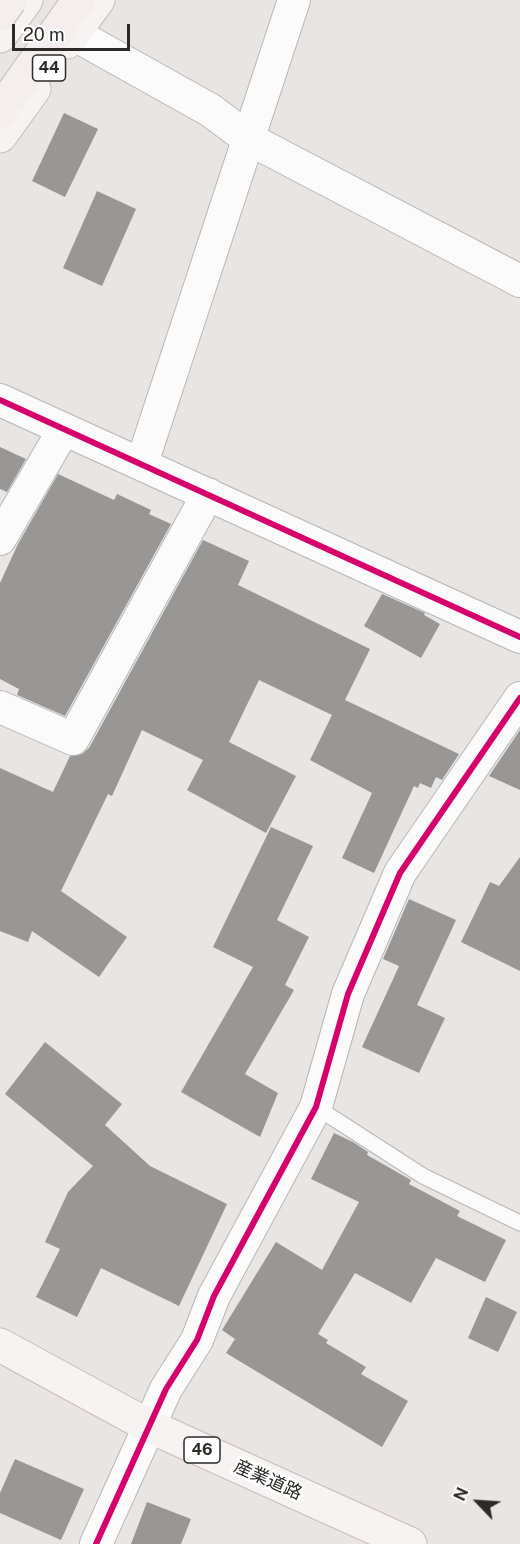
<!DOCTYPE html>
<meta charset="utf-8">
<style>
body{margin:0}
#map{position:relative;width:520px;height:1544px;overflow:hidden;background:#e8e5e3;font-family:"Public Sans",sans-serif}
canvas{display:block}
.north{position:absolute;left:448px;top:1472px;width:60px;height:60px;-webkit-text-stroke:4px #fff;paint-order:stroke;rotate:295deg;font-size:16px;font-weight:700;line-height:24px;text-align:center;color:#2d2b2a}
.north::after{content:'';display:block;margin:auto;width:21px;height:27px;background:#2d2b2a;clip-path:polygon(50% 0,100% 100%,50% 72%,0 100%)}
.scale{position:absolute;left:12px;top:24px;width:118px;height:27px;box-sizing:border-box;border:3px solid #2d2b2a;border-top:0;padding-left:8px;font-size:18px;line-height:21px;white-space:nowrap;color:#2d2b2a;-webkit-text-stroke:4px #fff;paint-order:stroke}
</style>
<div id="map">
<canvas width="520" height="1544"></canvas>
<div class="north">N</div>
<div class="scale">20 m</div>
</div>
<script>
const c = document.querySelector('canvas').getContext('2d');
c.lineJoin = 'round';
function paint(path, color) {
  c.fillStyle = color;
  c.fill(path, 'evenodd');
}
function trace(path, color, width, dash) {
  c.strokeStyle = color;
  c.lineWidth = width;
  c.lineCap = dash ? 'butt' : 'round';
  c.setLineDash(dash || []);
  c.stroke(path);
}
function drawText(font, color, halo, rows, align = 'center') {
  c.font = font + ' "Public Sans","Noto Sans JP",sans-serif';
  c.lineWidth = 6;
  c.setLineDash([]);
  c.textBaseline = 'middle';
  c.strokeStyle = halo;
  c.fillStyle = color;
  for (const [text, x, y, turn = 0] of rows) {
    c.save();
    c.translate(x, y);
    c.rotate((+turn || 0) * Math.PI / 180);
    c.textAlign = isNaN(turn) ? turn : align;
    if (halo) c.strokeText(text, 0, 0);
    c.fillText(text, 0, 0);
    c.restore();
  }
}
const building = new Path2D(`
 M 64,113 L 98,129 L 65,197 L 32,181 Z
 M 97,191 L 136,209 L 102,286 L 63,268 Z
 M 0,447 L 26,459 L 7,492 L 0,489 Z
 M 58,474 L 114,500 L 117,494 L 151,510 L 149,514 L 171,524 L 65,716 L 17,695 L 19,689 L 0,679 L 0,583 L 18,544 Z
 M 203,540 L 249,561 L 238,585 L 370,649 L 345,700 L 459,754 L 442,780 L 436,777 L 431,788 L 420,783 L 418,788 L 414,786 L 374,873 L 342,858 L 372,793 L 310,760 L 332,715 L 259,680 L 229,742 L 296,776 L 266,833 L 187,790 L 203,760 L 142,730 L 112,796 L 108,794 L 61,891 L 127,937 L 99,977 L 32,931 L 28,942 L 0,931 L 0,768 L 53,792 L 70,756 L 82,754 L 89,748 Z
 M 382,594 L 425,613 L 424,615 L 440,624 L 421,658 L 364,626 Z
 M 520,730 L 520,790 L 489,776 Z
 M 271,827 L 313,846 L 277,920 L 309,937 L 285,985 L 294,990 L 245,1074 L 278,1093 L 260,1137 L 181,1092 L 253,967 L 213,947 Z
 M 520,857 L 520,971 L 461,942 L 490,882 L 499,886 Z
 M 409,899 L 456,920 L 417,1005 L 445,1018 L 419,1073 L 362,1047 L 399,966 L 383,959 Z
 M 45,1042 L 122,1104 L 105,1125 L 150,1166 L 227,1204 L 179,1306 L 101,1268 L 77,1317 L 36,1297 L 60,1249 L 45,1242 L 68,1192 L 93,1166 L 5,1094 Z
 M 334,1133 L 353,1142 L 368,1152 L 367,1155 L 411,1180 L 409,1184 L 460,1211 L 457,1216 L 506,1240 L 485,1282 L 436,1258 L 411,1303 L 355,1273 L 318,1334 L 328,1340 L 326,1343 L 366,1367 L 361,1374 L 408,1401 L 382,1447 L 226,1353 L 235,1339 L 222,1330 L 276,1242 L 322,1270 L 359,1202 L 311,1179 Z
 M 486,1297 L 517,1312 L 498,1352 L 468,1338 Z
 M 15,1459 L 84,1489 L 61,1540 L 0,1513 L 0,1493 Z
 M 147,1502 L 191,1519 L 181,1544 L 131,1544 Z`);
const service = new Path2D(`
 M 316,1107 L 423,1176 L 520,1223`);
const minor = new Path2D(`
 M 249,139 L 520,281
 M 0,400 L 520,637
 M 142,463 L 294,0
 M 0,539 L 64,429
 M 0,707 L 73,739 L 208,494
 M 96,1544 L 166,1389 L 197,1340 L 214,1296 L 316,1107 L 348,994 L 400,873 L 520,698`);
const tertiary = new Path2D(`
 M 74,34 L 210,110 L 249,139`);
const primary = new Path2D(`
 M 0,36 L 26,0
 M 67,42 L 98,0
 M 0,136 L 34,89
 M 0,1345 L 149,1426 L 410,1544`);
const motorway = new Path2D(`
 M 0,111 L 79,0`);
const motorwayBridge = new Path2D(`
 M 0,14 L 10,0`);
const cycleway = new Path2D(`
 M 0,400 L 520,637
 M 96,1544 L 166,1389 L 197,1340 L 214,1296 L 316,1107 L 348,994 L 400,873 L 520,698`);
const shields = [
 [49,68,33],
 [202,1450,36]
];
const shieldNames = [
 ["44",49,68],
 ["46",202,1450]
];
const streetNames = [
 ["産業道路",268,1480,24]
];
paint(building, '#989795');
trace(service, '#b9b7b6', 17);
trace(minor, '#b9b7b6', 34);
trace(tertiary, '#b9b7b6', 35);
trace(primary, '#c5bdbc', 35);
trace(motorway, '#c5bdbc', 35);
trace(service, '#fcfbfb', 15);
trace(minor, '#fcfbfb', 32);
trace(tertiary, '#fcfbfb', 33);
trace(primary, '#f7f3f3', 33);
trace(motorway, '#f4eeee', 33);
trace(motorwayBridge, '#c5bdbc', 35, []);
trace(motorwayBridge, '#f4eeee', 33);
trace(cycleway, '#d6006c', 6);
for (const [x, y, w] of shields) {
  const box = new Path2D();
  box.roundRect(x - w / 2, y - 13, w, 26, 4.5);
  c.fillStyle = '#fff';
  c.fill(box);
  trace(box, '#2d2b2a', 1.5);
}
drawText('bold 16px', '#2d2b2a', null, shieldNames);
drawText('18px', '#2d2b2a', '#fff', streetNames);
</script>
